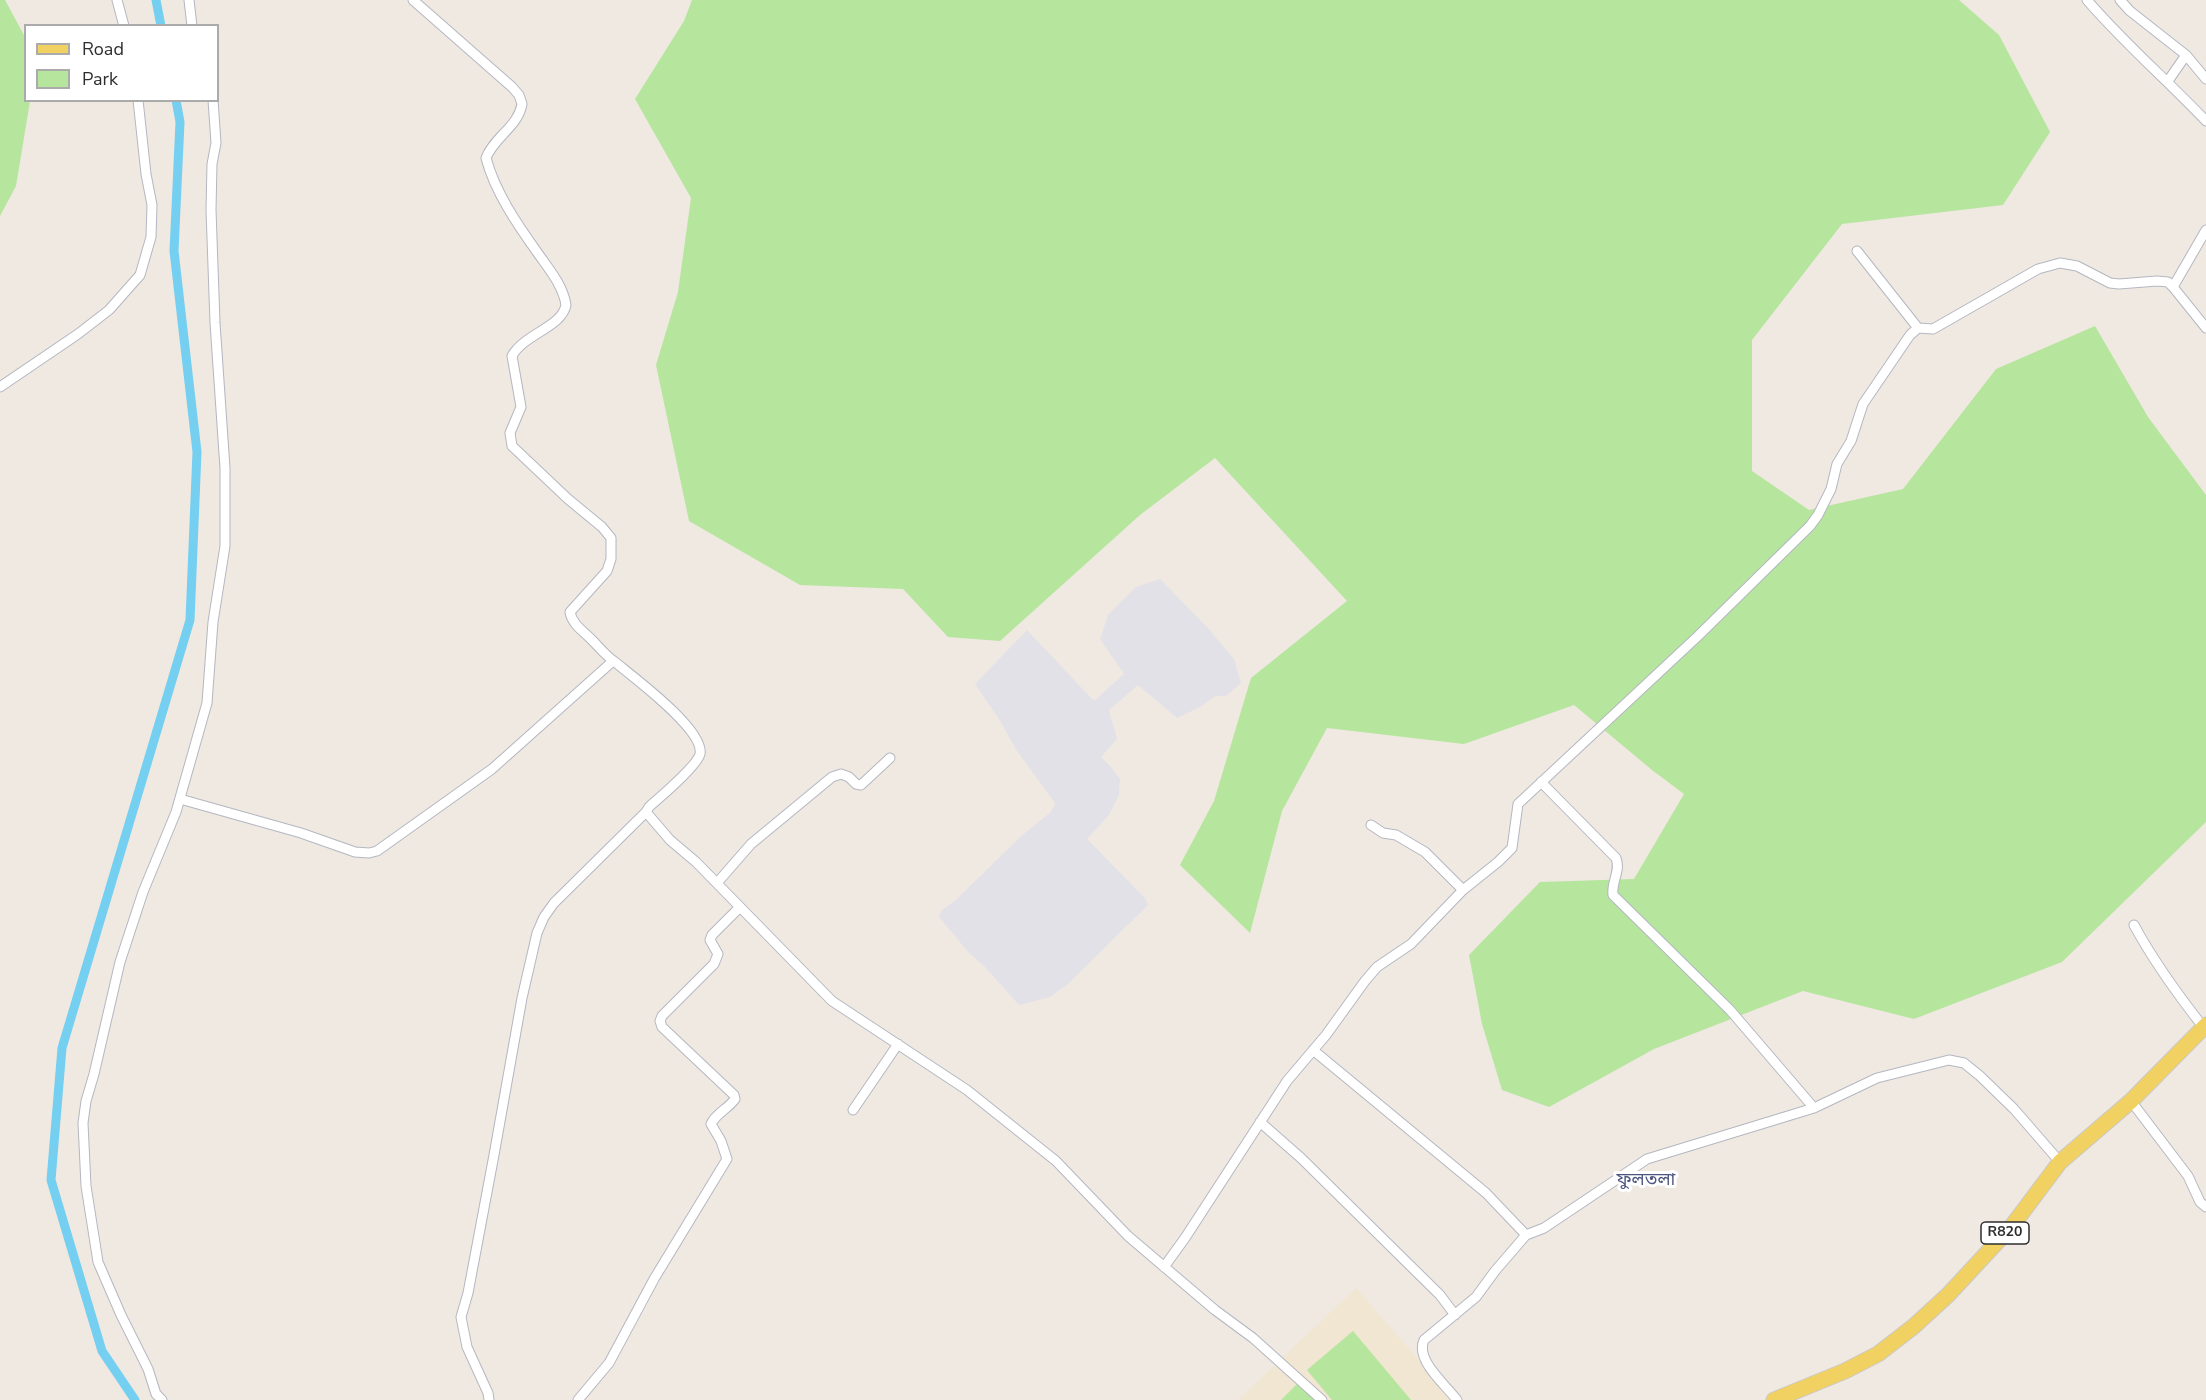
<!DOCTYPE html>
<meta charset="utf-8">
<style>
body{margin:0}
#map{position:relative;width:2206px;height:1400px;overflow:hidden;background:#efe9e1;font-family:"Nunito Sans",sans-serif}
canvas{display:block}
.legend{position:absolute;left:24px;top:24px;width:195px;height:78px;box-sizing:border-box;background:#fff;border:2px solid #ababab;margin:0;padding:8px 10px;list-style:none;font-size:18px;color:#2e2e2e}
.legend li{display:flex;align-items:center;gap:12px;height:30px}
.legend b{width:30px;border:2px solid #ababab}
</style>
<div id="map">
<canvas width="2206" height="1400"></canvas>
<ul class="legend">
<li><b style="height:8px;background:#f2d163"></b>Road</li>
<li><b style="height:16px;background:#b6e59e"></b>Park</li>
</ul>
</div>
<script>
const c = document.querySelector('canvas').getContext('2d');
c.lineJoin = 'round';
function paint(path, color) {
  c.fillStyle = color;
  c.fill(path, 'evenodd');
}
function trace(path, color, width, dash) {
  c.strokeStyle = color;
  c.lineWidth = width;
  c.lineCap = dash ? 'butt' : 'round';
  c.setLineDash(dash || []);
  c.stroke(path);
}
function drawText(font, color, halo, rows, align = 'center') {
  c.font = font + ' "Nunito Sans","Noto Sans Bengali",sans-serif';
  c.lineWidth = 6;
  c.setLineDash([]);
  c.textBaseline = 'middle';
  c.strokeStyle = halo;
  c.fillStyle = color;
  for (const [text, x, y, turn = 0] of rows) {
    c.save();
    c.translate(x, y);
    c.rotate((+turn || 0) * Math.PI / 180);
    c.textAlign = isNaN(turn) ? turn : align;
    if (halo) c.strokeText(text, 0, 0);
    c.fillText(text, 0, 0);
    c.restore();
  }
}
const industrial = new Path2D(`
 M 1160,579 L 1206,626 L 1234,659 L 1241,683 L 1226,696 L 1215,696 L 1202,706 L 1177,718 L 1138,685 L 1109,710 L 1117,739 L 1101,757 L 1112,768 L 1120,779 L 1119,795 L 1109,815 L 1087,839 L 1145,898 L 1148,905 L 1068,984 L 1050,997 L 1019,1005 L 984,966 L 969,953 L 939,917 L 942,910 L 956,900 L 1020,837 L 1051,812 L 1055,803 L 1017,751 L 999,719 L 975,684 L 1027,630 L 1094,701 L 1124,674 L 1100,639 L 1108,615 L 1136,587 Z`);
const education = new Path2D(`
 M 1356,1288 L 1454,1400 L 1240,1400 L 1239,1399 Z`);
const green = new Path2D(`
 M 0,0 L 5,0 L 25,37 L 26,100 L 30,101 L 16,186 L 0,216 Z
 M 692,0 L 1959,0 L 1999,35 L 2050,132 L 2003,205 L 1842,224 L 1752,340 L 1752,471 L 1809,510 L 1903,489 L 1996,369 L 2095,326 L 2148,417 L 2206,495 L 2206,822 L 2062,962 L 1914,1019 L 1803,991 L 1654,1049 L 1549,1107 L 1502,1090 L 1482,1024 L 1469,955 L 1540,882 L 1634,879 L 1684,794 L 1652,770 L 1574,705 L 1464,744 L 1327,728 L 1282,811 L 1250,933 L 1180,865 L 1214,801 L 1251,678 L 1347,601 L 1215,458 L 1140,515 L 1000,641 L 948,637 L 903,589 L 800,585 L 689,521 L 656,365 L 678,292 L 691,198 L 635,99 L 684,21 Z
 M 1353,1331 L 1411,1400 L 1332,1400 L 1307,1370 Z
 M 1299,1382 L 1316,1400 L 1281,1400 Z`);
const canal = new Path2D(`
 M 156,0 L 161,26
 M 135,1400 L 102,1351 L 51,1180 L 62,1048 L 190,620 L 197,452 L 174,251 L 180,122 L 176,100`);
const minor = new Path2D(`
 M 117,0 L 124,26
 M 189,0 L 192,26
 M 413,0 L 512,87 L 519,95 L 522,104 C 518,127 494,137 486,158 C 495,192 517,224 537,252 C 548,268 563,285 566,305 C 562,327 524,334 512,356 L 521,407 L 510,433 L 512,446 L 568,499 L 602,527 L 611,538 L 611,559 L 607,571 L 570,612 C 572,624 583,631 592,640 C 599,647 606,656 615,662 C 633,677 705,730 700,754 C 697,766 660,797 649,807 L 646,812 L 670,840 L 696,862 L 832,1001 L 967,1090 L 1056,1161 L 1128,1236 L 1215,1310 L 1253,1338 L 1322,1400
 M 2087,0 C 2124,43 2167,80 2206,121
 M 2120,0 L 2130,11 L 2186,55 L 2206,79
 M 2168,81 L 2186,55
 M 1857,251 L 1918,328
 M 2173,287 L 2206,230
 M 0,387 L 78,334 L 109,310 L 140,275 L 151,237 L 152,205 L 146,174 L 138,100
 M 1541,782 L 1616,858 C 1621,871 1611,882 1613,895 L 1730,1010 L 1814,1108
 M 180,799 L 301,833 L 355,852 L 369,853 L 377,851 L 492,769 L 613,661
 M 1371,825 L 1383,833 L 1396,835 L 1425,852 L 1463,890
 M 717,883 L 751,844 L 832,777 L 841,774 L 849,777 L 856,784 L 861,785 L 890,758
 M 2134,925 C 2154,962 2178,995 2204,1028
 M 1313,1050 L 1486,1193 L 1526,1235
 M 2131,1101 L 2188,1176 L 2200,1202 L 2206,1207
 M 853,1110 L 898,1044
 M 1260,1122 L 1301,1158 L 1440,1295 L 1455,1315
 M 1164,1267 L 1185,1238 L 1287,1081 L 1326,1035 L 1365,981 L 1377,967 L 1411,944 L 1463,890 L 1498,862 L 1512,848 L 1518,804 L 1698,636 L 1810,526 L 1818,515 L 1831,489 L 1837,464 L 1851,441 L 1863,404 L 1910,335 L 1918,328 L 1933,329 L 2038,269 L 2060,263 L 2077,266 L 2110,283 L 2119,284 L 2157,281 L 2168,282 L 2173,287 L 2206,328
 M 162,1400 L 156,1394 L 148,1369 L 121,1315 L 98,1262 L 86,1186 L 83,1123 L 86,1101 L 94,1074 L 120,962 L 143,892 L 176,812 L 207,703 L 213,622 L 225,546 L 225,468 L 215,323 L 211,210 L 212,164 L 216,143 L 213,100
 M 489,1400 L 488,1393 L 467,1347 L 461,1317 L 468,1293 L 494,1155 L 522,998 L 537,933 L 544,917 L 554,903 L 646,812
 M 578,1400 L 609,1363 L 654,1279 L 727,1159 L 721,1141 L 711,1124 C 716,1113 728,1109 735,1099 L 734,1095 L 662,1027 L 660,1021 L 662,1016 L 714,964 L 718,954 L 710,940 L 712,935 L 740,907
 M 1457,1400 C 1445,1384 1415,1360 1424,1340 L 1476,1297 L 1495,1271 L 1526,1235 L 1544,1228 L 1647,1159 L 1814,1108 L 1877,1078 L 1949,1060 L 1964,1063 L 1980,1076 L 2014,1109 L 2060,1162`);
const primary = new Path2D(`
 M 1774,1400 L 1845,1371 L 1878,1354 L 1913,1327 L 1948,1295 L 2012,1226 L 2060,1162 L 2131,1101 L 2206,1025`);
const shields = [
 [2005,1233,48]
];
const shieldNames = [
 ["R820",2005,1233]
];
const quarterNames = [
 ["ফুলতলা",1646,1181]
];
paint(industrial, '#e3e1e8');
paint(education, '#f0e6d1');
paint(green, '#b6e59e');
trace(canal, '#75cff0', 9);
trace(minor, '#b4b7c1', 11);
trace(primary, '#c9c9c9', 17);
trace(minor, '#fff', 9);
trace(primary, '#f2d163', 15);
for (const [x, y, w] of shields) {
  const box = new Path2D();
  box.roundRect(x - w / 2, y - 11, w, 22, 4.5);
  c.fillStyle = '#fff';
  c.fill(box);
  trace(box, '#2e2e2e', 1.5);
}
drawText('bold 14px', '#2e2e2e', null, shieldNames);
drawText('18px', '#4d5680', '#fff', quarterNames);
</script>
